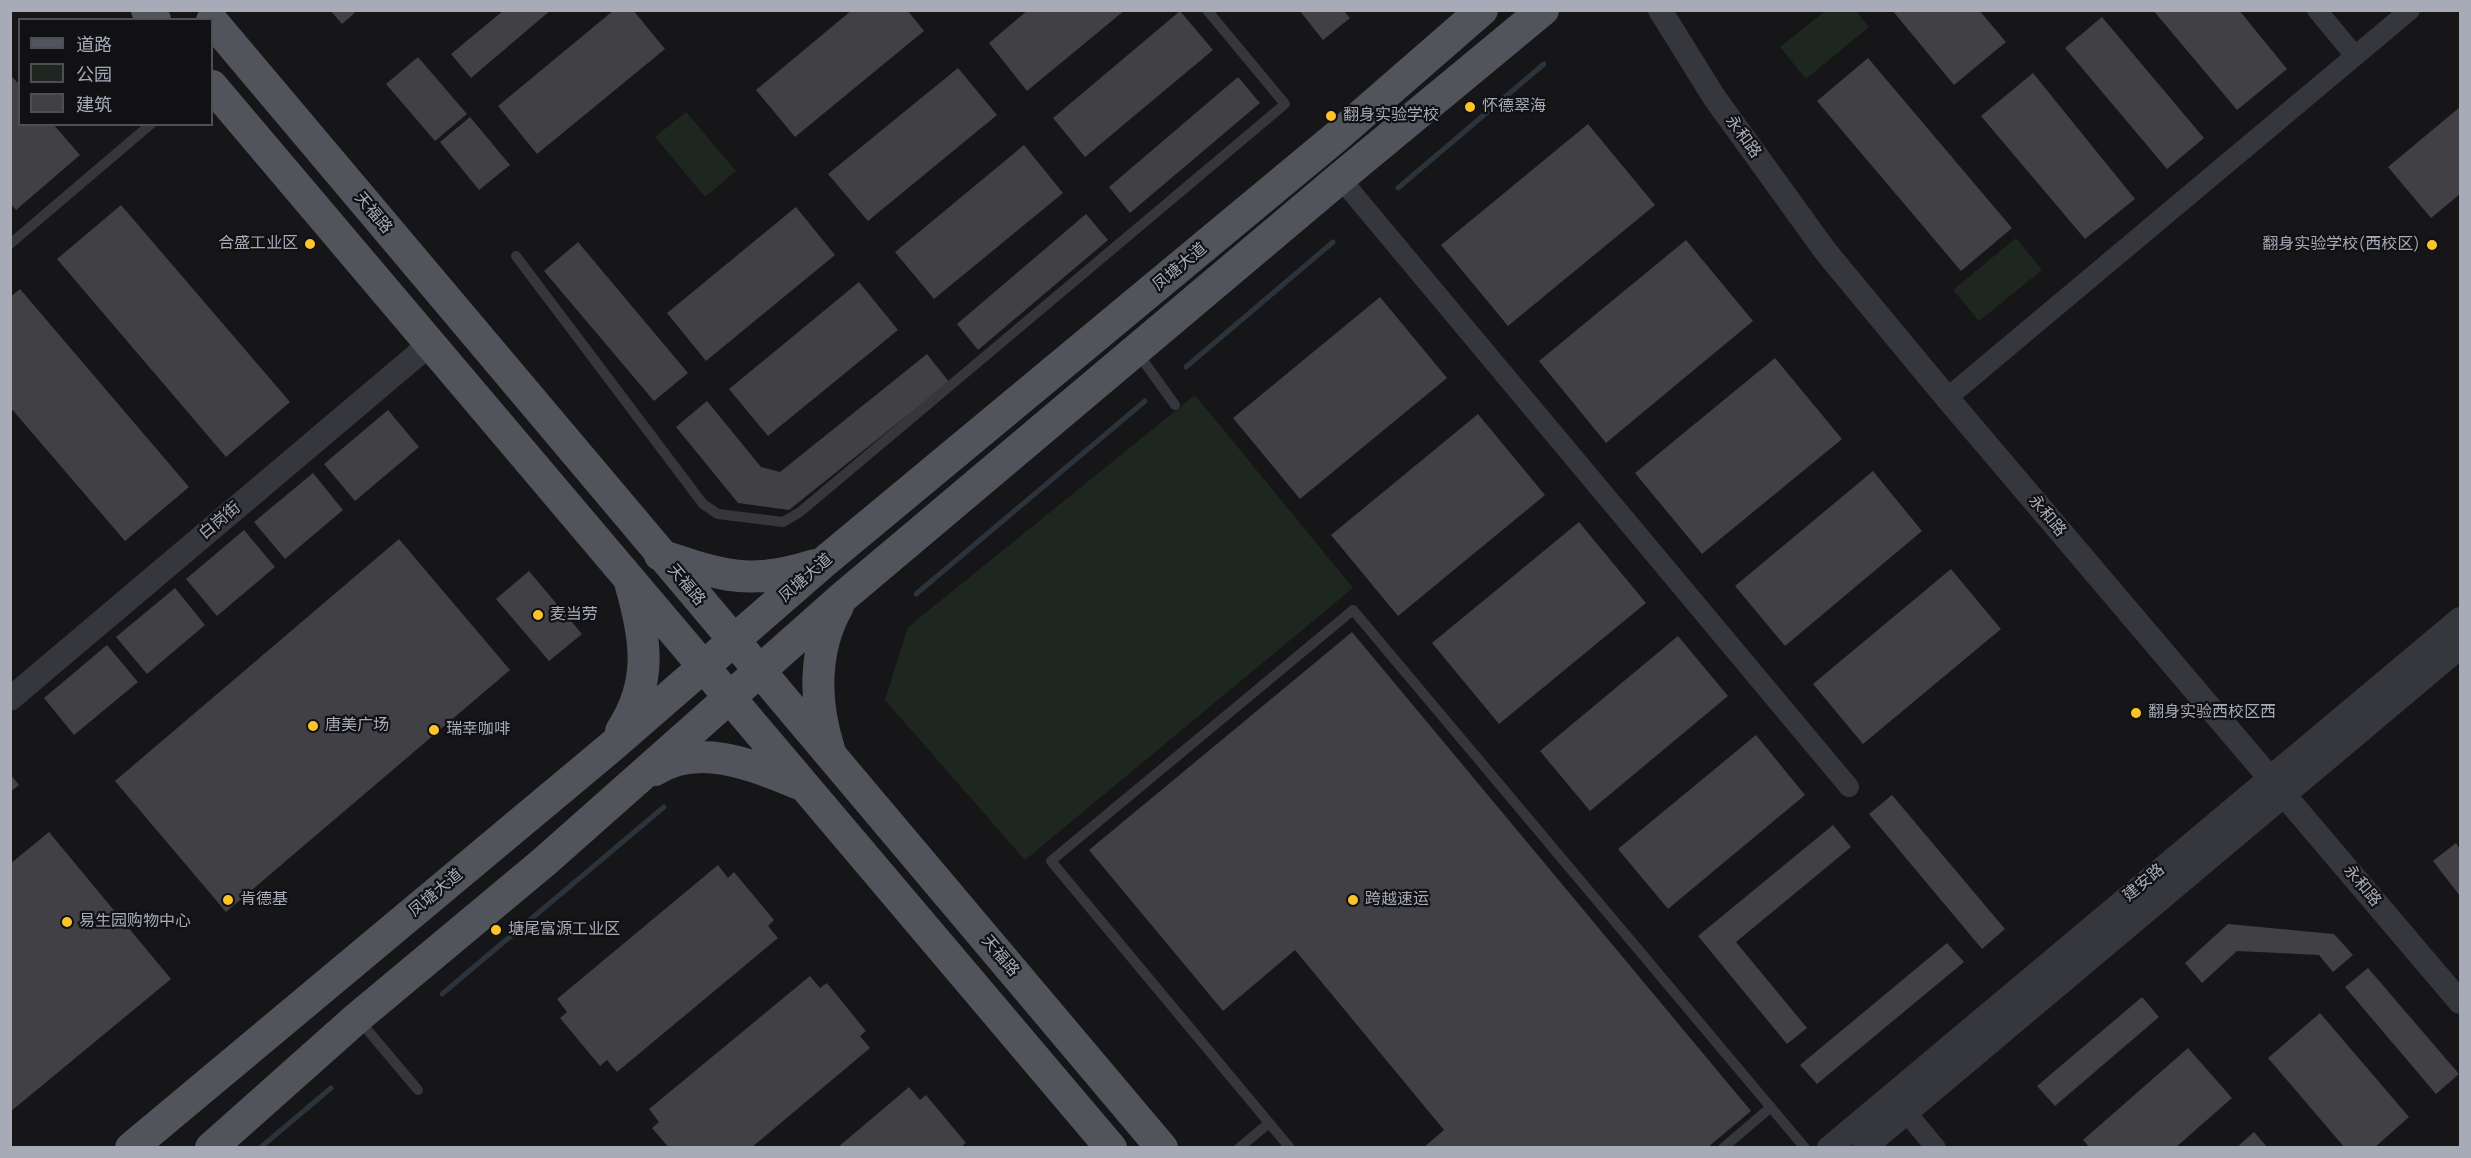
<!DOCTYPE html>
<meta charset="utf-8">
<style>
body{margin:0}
#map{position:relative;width:2471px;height:1158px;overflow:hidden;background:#161618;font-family:Manrope,"Noto Sans SC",sans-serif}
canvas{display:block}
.frame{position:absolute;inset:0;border:12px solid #a7abb8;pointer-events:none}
.legend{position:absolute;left:18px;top:18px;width:195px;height:108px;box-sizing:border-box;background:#111113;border:2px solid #4d4f55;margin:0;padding:8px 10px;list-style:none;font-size:18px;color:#a7abb8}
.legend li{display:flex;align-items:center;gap:12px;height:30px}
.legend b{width:30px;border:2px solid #4d4f55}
</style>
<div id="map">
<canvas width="2471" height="1158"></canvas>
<div class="frame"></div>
<ul class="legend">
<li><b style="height:8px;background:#52545c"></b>道路</li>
<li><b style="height:16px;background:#1d261f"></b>公园</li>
<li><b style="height:16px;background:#404045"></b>建筑</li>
</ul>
</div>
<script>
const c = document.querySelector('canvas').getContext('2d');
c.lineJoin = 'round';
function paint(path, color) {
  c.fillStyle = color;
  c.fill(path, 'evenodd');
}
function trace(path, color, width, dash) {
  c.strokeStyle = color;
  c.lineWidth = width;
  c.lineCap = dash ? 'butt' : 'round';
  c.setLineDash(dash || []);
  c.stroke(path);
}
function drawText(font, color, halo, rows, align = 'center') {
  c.font = font + ' Manrope,"Noto Sans SC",sans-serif';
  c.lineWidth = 4.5;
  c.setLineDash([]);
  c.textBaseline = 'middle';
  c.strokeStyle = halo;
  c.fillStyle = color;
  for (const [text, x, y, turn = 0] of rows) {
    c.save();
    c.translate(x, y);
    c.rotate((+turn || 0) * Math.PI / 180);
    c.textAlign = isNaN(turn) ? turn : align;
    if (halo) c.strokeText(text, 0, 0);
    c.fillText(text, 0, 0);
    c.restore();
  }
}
const green = new Path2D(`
 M 1825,11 L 1856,11 L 1869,27 L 1806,79 L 1780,47 Z
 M 686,112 L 736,171 L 705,197 L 655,137 Z
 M 2016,238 L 2042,270 L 1979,321 L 1953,290 Z
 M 1195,395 L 1353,588 L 1025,860 L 885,700 L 908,627 Z`);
const stream = new Path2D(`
 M 1398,188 L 1544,64
 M 1186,367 L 1333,242
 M 916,594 L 1145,401
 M 442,994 L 664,807
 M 260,1148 L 331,1088`);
const building = new Path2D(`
 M 330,10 L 358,10 L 342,24 Z
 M 504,10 L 551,10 L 471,78 L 451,54 Z
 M 614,10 L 633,10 L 665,49 L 537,154 L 498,106 Z
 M 852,10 L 907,10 L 924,31 L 795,137 L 756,90 Z
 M 1028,10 L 1125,10 L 1027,91 L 989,43 Z
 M 1299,10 L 1343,10 L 1350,18 L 1323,40 Z
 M 1892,10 L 1979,10 L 2006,42 L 1954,85 Z
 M 2153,10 L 2239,10 L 2287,69 L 2237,110 Z
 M 1180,11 L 1213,50 L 1085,157 L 1053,118 Z
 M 2102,17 L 2204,138 L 2167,169 L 2065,48 Z
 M 418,57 L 467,114 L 435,141 L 386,84 Z
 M 1868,58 L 2012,228 L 1961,271 L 1817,101 Z
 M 958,68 L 997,115 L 868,221 L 828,174 Z
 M 2033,73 L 2135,199 L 2085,239 L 1981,116 Z
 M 10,75 L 20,85 L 20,124 L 53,124 L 80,155 L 16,210 L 10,203 Z
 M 1238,77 L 1260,103 L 1130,213 L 1109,187 Z
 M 2460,107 L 2460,194 L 2431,218 L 2388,167 Z
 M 470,117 L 510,165 L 479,190 L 440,142 Z
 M 1588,124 L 1655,205 L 1508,326 L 1441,245 Z
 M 1024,145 L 1063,193 L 934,299 L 895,252 Z
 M 121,205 L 290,402 L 226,457 L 57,259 Z
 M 796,207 L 835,255 L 706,361 L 667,313 Z
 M 1086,214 L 1108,240 L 978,350 L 957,324 Z
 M 1686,240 L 1753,321 L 1606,443 L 1539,361 Z
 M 578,242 L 688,373 L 654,401 L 544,271 Z
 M 859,282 L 898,330 L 768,436 L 729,389 Z
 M 20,289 L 189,487 L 125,541 L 10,407 L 10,297 Z
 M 1380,297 L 1447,378 L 1300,499 L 1233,418 Z
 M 927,354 L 949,382 L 789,510 L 738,503 L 676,427 L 707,401 L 761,467 L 780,472 Z
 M 1775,358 L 1842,439 L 1702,554 L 1635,473 Z
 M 388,410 L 419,447 L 355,501 L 324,464 Z
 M 1478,414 L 1545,495 L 1398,616 L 1331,535 Z
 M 1873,471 L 1922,531 L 1785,646 L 1735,586 Z
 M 313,473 L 343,510 L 285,559 L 254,522 Z
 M 1579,522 L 1646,603 L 1499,724 L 1432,643 Z
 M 244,530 L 275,567 L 217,616 L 186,579 Z
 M 399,539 L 510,670 L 226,912 L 115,781 Z
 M 1951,569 L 2001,629 L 1863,744 L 1813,684 Z
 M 529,571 L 582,634 L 549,661 L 496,599 Z
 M 175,588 L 205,625 L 147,674 L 116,637 Z
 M 1352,632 L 1751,1111 L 1707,1148 L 1423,1148 L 1444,1130 L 1295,950 L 1223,1011 L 1089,850 Z
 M 1678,636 L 1728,696 L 1590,811 L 1540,751 Z
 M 107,645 L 138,682 L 74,735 L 44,698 Z
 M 1756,735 L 1805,795 L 1668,909 L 1618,849 Z
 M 10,774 L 19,785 L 10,792 Z
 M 1892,795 L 2005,929 L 1982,949 L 1869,814 Z
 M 1833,825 L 1851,847 L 1736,942 L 1807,1028 L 1787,1044 L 1698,936 Z
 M 49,832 L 171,979 L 10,1112 L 10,864 Z
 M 2456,843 L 2460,849 L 2460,896 L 2433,861 Z
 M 718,865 L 728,878 L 734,872 L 774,920 L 768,926 L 778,938 L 617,1072 L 607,1060 L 600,1066 L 560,1018 L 567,1012 L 557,999 Z
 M 2228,924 L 2334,934 L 2353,955 L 2333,972 L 2319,955 L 2237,951 L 2202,983 L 2185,963 Z
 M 1947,943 L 1964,962 L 1817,1084 L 1800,1065 Z
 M 2368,968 L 2459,1074 L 2436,1094 L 2345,987 Z
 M 810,976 L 820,988 L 827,983 L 866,1031 L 860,1036 L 870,1048 L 751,1148 L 669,1148 L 652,1128 L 659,1122 L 649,1109 Z
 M 2142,997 L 2159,1017 L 2055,1106 L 2037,1086 Z
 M 2320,1013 L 2409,1117 L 2374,1148 L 2345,1148 L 2268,1058 Z
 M 2188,1048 L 2232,1098 L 2175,1148 L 2090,1148 L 2083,1140 Z
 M 909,1087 L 920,1100 L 926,1095 L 966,1143 L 960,1148 L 837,1148 Z
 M 2254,1132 L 2268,1148 L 2236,1148 Z`);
const service = new Path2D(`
 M 10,244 L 151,124
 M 516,256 L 703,504 L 718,514 L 783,522 L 800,512 L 1285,104 L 1207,10
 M 1137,352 L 1175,405
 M 359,1020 L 418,1090
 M 1239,1148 L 1269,1123
 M 1290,1148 L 1051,861 L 1353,610 L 1805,1148
 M 1723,1148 L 1771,1107`);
const minor = new Path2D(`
 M 2317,10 L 2355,56
 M 1340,178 L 1849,787
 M 1947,398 L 2410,10
 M 1906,1112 L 1936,1148`);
const tertiary = new Path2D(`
 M 1660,10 L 1714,97 L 1826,252 L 1947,398 L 2460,1002
 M 10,699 L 430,344
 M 1829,1148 L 2460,619
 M 1864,1148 L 2460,647`);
const primary = new Path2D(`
 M 147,10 L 155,20
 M 212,21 L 1162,1148
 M 212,86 L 1111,1148
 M 660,555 C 722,576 751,586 815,565
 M 621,731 C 653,682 646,639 631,586
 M 829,749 C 814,702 813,650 838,606
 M 655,770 C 701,741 757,767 802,785
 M 131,1148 L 611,747 L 824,562 L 1336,137 L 1482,10
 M 211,1148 L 357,1018 L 544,862 L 843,597 L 1340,178 L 1543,10`);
const markers = [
 [1470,107,6,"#fbc52a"],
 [1331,116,6,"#fbc52a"],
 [310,244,6,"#fbc52a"],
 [2432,245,6,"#fbc52a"],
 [538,615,6,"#fbc52a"],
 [2136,713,6,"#fbc52a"],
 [313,726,6,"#fbc52a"],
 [434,730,6,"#fbc52a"],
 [228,900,6,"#fbc52a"],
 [1353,900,6,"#fbc52a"],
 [67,922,6,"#fbc52a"],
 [496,930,6,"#fbc52a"]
];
const poiNames = [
 ["怀德翠海",1482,107],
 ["翻身实验学校",1343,116],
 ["合盛工业区",298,244,"right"],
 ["翻身实验学校(西校区)",2420,245,"right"],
 ["麦当劳",550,615],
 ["翻身实验西校区西",2148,713],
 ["唐美广场",325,726],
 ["瑞幸咖啡",446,730],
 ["肯德基",240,900],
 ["跨越速运",1365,900],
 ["易生园购物中心",79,922],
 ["塘尾富源工业区",508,930]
];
const streetNames = [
 ["永和路",1743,137,54],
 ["天福路",373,213,50],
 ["凤塘大道",1180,267,-40],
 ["永和路",2047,516,50],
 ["白岗街",220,521,-40],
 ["凤塘大道",806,578,-41],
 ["天福路",686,585,50],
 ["建安路",2144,883,-40],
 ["永和路",2362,886,50],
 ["凤塘大道",436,893,-40],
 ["天福路",1000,956,50]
];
paint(green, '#1d261f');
trace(stream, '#2b333c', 5);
paint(building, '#404045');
trace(service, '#36373d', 10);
trace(minor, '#36373d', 20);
trace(tertiary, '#36373d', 24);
trace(primary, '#52545c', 32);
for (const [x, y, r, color] of markers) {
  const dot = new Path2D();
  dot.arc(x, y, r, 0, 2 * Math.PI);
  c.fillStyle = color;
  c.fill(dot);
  trace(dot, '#111113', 2);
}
drawText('16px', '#a7abb8', '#111113', poiNames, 'left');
drawText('16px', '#a7abb8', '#111113', streetNames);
</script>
